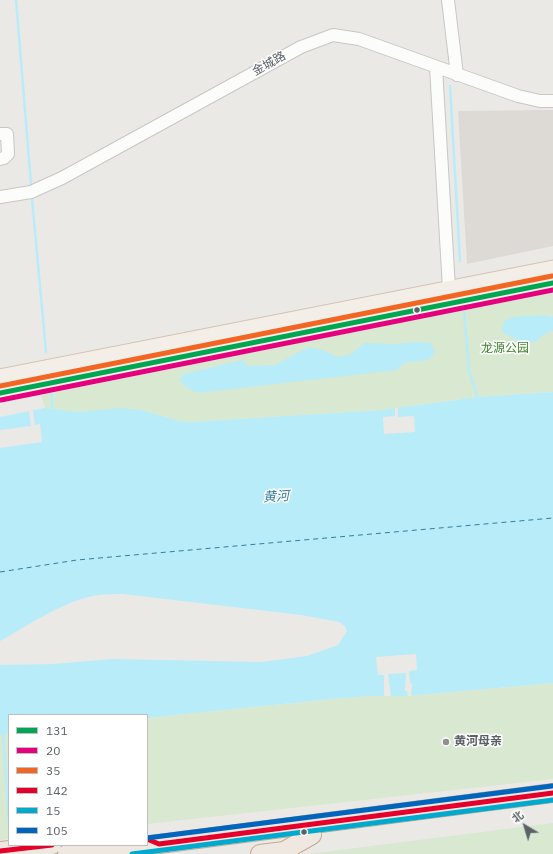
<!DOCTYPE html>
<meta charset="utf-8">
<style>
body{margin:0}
#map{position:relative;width:553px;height:854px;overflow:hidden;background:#ebe9e6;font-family:"IBM Plex Sans","Noto Sans SC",sans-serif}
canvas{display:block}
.legend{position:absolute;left:8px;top:714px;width:140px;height:132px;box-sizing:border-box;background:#fff;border:1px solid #bdc0c1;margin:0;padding:5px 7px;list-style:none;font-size:12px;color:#5b6164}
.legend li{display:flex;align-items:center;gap:8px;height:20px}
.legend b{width:20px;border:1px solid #bdc0c1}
.north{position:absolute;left:505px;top:806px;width:40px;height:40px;-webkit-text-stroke:3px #fff;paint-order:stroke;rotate:322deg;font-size:11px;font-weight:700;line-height:16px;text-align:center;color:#5b6164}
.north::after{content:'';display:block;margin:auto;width:14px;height:18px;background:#5b6164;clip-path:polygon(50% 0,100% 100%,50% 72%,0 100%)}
</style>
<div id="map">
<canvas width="553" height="854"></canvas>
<ul class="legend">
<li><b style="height:5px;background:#00a651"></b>131</li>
<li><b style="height:5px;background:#e5007d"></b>20</li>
<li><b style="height:5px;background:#f26522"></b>35</li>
<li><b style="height:5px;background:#e4002b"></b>142</li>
<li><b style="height:5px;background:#00a9ce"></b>15</li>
<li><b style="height:5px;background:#0065bd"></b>105</li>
</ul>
<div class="north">北</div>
</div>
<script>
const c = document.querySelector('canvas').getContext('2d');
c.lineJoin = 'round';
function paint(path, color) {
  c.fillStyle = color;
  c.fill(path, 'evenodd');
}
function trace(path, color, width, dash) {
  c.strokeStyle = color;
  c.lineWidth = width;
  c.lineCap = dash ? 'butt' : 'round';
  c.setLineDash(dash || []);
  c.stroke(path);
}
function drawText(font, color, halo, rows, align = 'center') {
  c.font = font + ' "IBM Plex Sans","Noto Sans SC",sans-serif';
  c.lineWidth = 3;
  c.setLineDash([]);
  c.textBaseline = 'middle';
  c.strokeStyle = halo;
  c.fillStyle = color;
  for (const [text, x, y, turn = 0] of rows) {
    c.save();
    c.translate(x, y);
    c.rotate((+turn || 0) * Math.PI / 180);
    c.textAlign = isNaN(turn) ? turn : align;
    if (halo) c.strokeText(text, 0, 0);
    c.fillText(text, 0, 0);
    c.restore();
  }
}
const education = new Path2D(`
 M 553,110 L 553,246 L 467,264 L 458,111 Z`);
const green = new Path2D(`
 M 553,292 L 553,392 L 477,397 L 382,410 L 191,422 L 180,421 L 141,410 L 77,412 L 45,408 L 41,395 Z
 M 553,683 L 553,779 L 147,824 L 147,718 L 331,699 L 370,696 L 408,696 Z
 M 9,733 L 9,839 L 0,840 L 0,735 Z
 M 553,823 L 553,854 L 308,854 Z`);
const water = new Path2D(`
 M 545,315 L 553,317 L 553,331 C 547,331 543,336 539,339 C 527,348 513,338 502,332 L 504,321 L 513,317 Z
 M 419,342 L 431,343 L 435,353 L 428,360 L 404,363 L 397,370 L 198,393 L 187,388 L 179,380 L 184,374 L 242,360 L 247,366 L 275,365 L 309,347 L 322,350 L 337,357 L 349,355 L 365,343 L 394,344 Z
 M 553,392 L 553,683 L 408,696 L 370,696 L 331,699 L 147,718 L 147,715 L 9,715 L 9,733 L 0,735 L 0,665 L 54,664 L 112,659 L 261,662 L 307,656 L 338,645 L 347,631 L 345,626 L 339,622 L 301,615 L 123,594 C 115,594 106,594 98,595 C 65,600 29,625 0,641 L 0,417 L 45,408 L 78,412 L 121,408 L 141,410 L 180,421 L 191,422 L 382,410 L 477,397 Z`);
const pier = new Path2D(`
 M 395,408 L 398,408 L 398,417 L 414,416 L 415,432 L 384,434 L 383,417 L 395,416 Z
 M 29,411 L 33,411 L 35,425 L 40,424 L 42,442 L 0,448 L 0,430 L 31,426 Z
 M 416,654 L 417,670 L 409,671 L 410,683 L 412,684 L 411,696 L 408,696 L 407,691 L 405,691 L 406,673 L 388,674 L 391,696 L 384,696 L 384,675 L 378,675 L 376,657 Z`);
const stream = new Path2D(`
 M 16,0 L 31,184
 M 450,86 L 460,261
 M 32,199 L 46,352
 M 464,311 L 469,371 L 478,399
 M 51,392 L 53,412
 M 3,732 L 9,825`);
const ferry = new Path2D(`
 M 0,572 L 77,560 L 553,518`);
const minor = new Path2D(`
 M 448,0 L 457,75
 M 436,67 L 449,289
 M 0,134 L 7,134 L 8,154 L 4,158 L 0,159
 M 0,197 L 31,192 L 62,178 L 301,47 L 333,35 L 359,39 L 518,96 L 540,101 L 553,101`);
const major = new Path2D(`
 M 0,377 L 553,268
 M 0,393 L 553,283`);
const highway = new Path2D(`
 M 0,851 L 52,845
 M 67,854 L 159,844 L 553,793
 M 260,854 L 284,851 L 312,835`);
const bus1 = new Path2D(`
 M 0,393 L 553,283`);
const bus2 = new Path2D(`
 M 1,400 L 553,290`);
const bus3 = new Path2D(`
 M 0,386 L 552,276`);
const bus4 = new Path2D(`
 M 147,839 L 159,844 L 553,793
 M 0,851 L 52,845`);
const bus5 = new Path2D(`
 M 132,854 L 553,800`);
const bus6 = new Path2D(`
 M 147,838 L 552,786`);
const markers = [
 [417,310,3.5,"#5b6164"],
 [446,742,4,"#8d9192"],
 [304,832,3.5,"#5b6164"]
];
const streetNames = [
 ["金城路",269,64,-29]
];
const parkNames = [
 ["龙源公园",505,349]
];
const poiNames = [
 ["黄河母亲",454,742]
];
const waterNames = [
 ["黄河",276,497,-3]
];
paint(education, '#ddd9d5');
paint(green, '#d8e8d1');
paint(water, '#b8ecf8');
paint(pier, '#ebe9e6');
trace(stream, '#b8ecf8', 2.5);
trace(ferry, '#367e99', 1, [5, 4]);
trace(minor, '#c7c7c6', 14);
trace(major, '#d4c3b3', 17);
trace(highway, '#c3a992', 20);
trace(minor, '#fcfcfb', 12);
trace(major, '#f3eee7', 15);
trace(highway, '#efe8e0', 18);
trace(bus1, '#00a651', 5);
trace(bus2, '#e5007d', 5);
trace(bus3, '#f26522', 5);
trace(bus4, '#e4002b', 5);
trace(bus5, '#00a9ce', 5);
trace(bus6, '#0065bd', 5);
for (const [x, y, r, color] of markers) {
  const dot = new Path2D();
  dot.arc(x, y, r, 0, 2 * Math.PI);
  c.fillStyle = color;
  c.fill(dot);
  trace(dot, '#fff', 1.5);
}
drawText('12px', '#5b6164', '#fff', streetNames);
drawText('12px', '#428432', '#fff', parkNames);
drawText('bold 12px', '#5b6164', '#fff', poiNames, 'left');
drawText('italic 13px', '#367e99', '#fff', waterNames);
</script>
